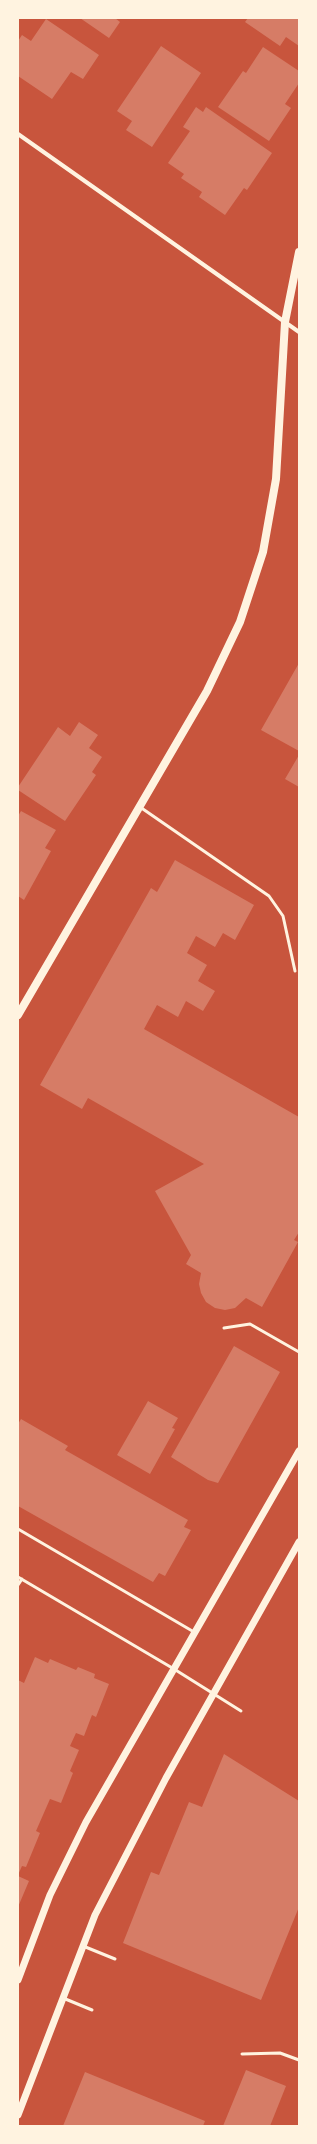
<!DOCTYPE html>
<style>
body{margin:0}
#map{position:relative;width:317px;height:2144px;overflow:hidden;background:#c8553d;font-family:"Golos Text",sans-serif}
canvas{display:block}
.frame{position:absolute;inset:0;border:19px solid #fff3e0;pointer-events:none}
</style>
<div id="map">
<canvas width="317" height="2144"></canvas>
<div class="frame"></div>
</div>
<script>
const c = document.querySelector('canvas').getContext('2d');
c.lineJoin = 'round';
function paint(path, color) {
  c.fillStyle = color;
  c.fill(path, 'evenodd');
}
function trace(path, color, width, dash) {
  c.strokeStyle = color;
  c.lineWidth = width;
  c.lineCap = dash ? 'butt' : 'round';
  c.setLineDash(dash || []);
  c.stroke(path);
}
const building = new Path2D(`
 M 80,18 L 115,18 L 120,22 L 109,38 Z
 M 248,18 L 299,18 L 299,46 L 286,37 L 280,46 L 245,22 Z
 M 46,19 L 99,55 L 83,79 L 71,72 L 52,99 L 18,76 L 18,41 L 22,35 L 31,41 Z
 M 161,46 L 201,73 L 152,147 L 126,130 L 132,121 L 117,111 Z
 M 263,47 L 299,71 L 299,83 L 285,104 L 291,108 L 269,141 L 218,107 L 243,71 L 246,73 Z
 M 196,107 L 203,112 L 206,107 L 272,153 L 247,190 L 244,188 L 225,215 L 199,197 L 202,192 L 181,178 L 184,174 L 168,163 L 190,131 L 183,127 Z
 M 299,663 L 299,751 L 261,730 Z
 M 79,722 L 98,735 L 89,748 L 102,757 L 92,772 L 96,775 L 65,821 L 18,790 L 18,787 L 58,727 L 70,736 Z
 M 299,755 L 299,787 L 285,779 Z
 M 21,811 L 56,830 L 45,848 L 51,851 L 24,900 L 18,896 L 18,816 Z
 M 175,860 L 254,905 L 235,940 L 223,933 L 215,947 L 196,936 L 187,953 L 207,965 L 198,981 L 215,991 L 203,1011 L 186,1001 L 178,1017 L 157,1005 L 144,1029 L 299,1117 L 299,1232 L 294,1240 L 298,1242 L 262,1307 L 246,1298 L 235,1308 L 225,1310 L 215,1308 L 206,1302 L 201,1293 L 199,1284 L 201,1273 L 186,1264 L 191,1255 L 155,1191 L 204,1164 L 88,1098 L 82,1109 L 40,1085 L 151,888 L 157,892 Z
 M 234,1346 L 280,1372 L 218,1483 L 208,1480 L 171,1457 Z
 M 148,1401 L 178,1418 L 172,1428 L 175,1429 L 150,1474 L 117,1455 Z
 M 21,1419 L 68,1446 L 65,1450 L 188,1520 L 184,1527 L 191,1530 L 165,1576 L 159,1573 L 153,1582 L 18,1506 L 18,1424 Z
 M 35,1657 L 48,1663 L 50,1659 L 76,1670 L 78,1667 L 95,1674 L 94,1678 L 109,1684 L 96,1717 L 92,1715 L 84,1736 L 76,1733 L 70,1746 L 79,1750 L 70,1771 L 73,1773 L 61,1803 L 50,1799 L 36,1831 L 40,1833 L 26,1867 L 22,1866 L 18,1875 L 18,1680 L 24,1683 Z
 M 224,1754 L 299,1801 L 299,1907 L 261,2000 L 123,1943 L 151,1872 L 159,1875 L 189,1802 L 202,1807 Z
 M 18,1876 L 29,1881 L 18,1907 Z
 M 246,2070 L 286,2086 L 270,2126 L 223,2126 Z
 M 85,2072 L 205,2121 L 203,2126 L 63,2126 Z`);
const service = new Path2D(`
 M 140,807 L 269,896 L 283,916 L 295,971
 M 224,1328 L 250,1324 L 299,1352
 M 18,1529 L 194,1632
 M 18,1577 L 174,1669 L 241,1711
 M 18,1585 L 22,1579
 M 83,1946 L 115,1959
 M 63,1998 L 92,2010
 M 242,2054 L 280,2053 L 299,2060`);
const minor = new Path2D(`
 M 18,134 L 299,332`);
const tertiary = new Path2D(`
 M 18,1980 L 50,1895 L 86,1822 L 299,1451
 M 18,2115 L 95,1915 L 166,1778 L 299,1542`);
const secondary = new Path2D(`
 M 18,1015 L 207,691 L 240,622 L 263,552 L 276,479 L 285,322 L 299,252`);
paint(building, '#d67c66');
trace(service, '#fff3e0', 3);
trace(minor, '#fff3e0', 4);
trace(tertiary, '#fff3e0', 7);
trace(secondary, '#fff3e0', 8);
</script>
